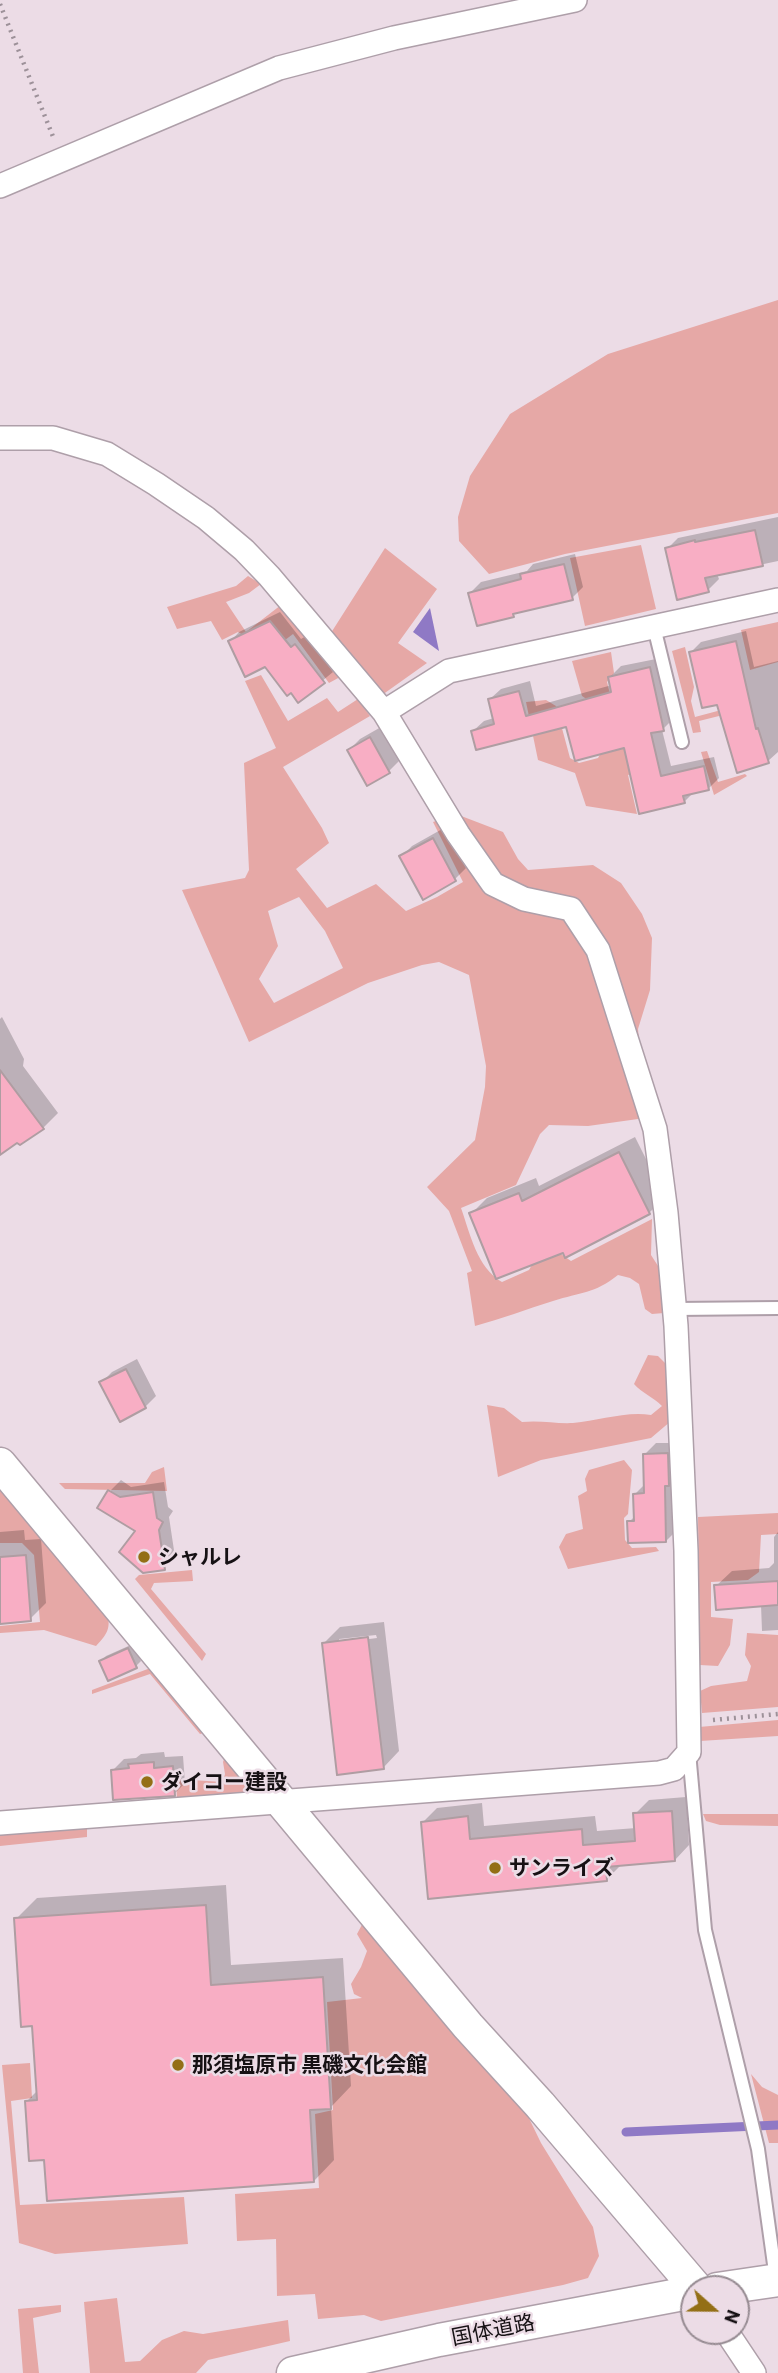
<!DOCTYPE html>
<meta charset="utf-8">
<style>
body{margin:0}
#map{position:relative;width:778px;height:2373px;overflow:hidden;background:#ecdce6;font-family:Barlow,sans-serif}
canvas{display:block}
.north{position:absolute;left:680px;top:2275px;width:70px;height:70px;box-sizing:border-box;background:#ecdce6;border:2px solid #968b92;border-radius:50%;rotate:111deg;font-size:19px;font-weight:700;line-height:28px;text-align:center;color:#161114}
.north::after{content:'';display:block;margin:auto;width:24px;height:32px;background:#936f16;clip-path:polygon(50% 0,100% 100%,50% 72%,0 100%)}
</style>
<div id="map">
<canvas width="778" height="2373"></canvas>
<div class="north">N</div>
</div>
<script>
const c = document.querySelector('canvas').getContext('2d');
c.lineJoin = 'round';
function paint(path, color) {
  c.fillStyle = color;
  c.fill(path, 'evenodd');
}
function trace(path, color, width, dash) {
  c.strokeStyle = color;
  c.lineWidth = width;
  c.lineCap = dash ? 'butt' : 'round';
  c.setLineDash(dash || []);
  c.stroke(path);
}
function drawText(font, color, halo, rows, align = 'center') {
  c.font = font + ' Barlow,"Noto Sans JP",sans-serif';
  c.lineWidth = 5;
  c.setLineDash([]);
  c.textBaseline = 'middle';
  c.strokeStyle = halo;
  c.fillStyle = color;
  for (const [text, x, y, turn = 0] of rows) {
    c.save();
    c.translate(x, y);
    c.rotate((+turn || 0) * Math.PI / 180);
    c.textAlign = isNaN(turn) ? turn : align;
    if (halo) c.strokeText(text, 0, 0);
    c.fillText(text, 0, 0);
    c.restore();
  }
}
const green = new Path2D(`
 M 778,300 L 778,513 L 565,554 L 489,574 L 459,541 L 458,517 L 470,476 L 510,414 L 608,354 Z
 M 641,545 L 656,609 L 585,626 L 570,558 Z
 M 385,548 L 437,589 L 398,643 L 427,663 L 382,695 L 329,636 Z
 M 248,576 L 261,584 L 249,593 L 226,602 L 246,632 L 281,605 L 340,677 L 329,683 L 293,634 L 257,661 L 245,636 L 238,632 L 222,640 L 211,621 L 177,629 L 167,607 L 236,586 Z
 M 778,622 L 778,662 L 750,670 L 741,630 Z
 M 685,647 L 694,687 L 691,701 L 695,717 L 740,705 L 743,710 L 699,721 L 701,732 L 693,733 L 672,651 Z
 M 611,652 L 614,673 L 607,682 L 622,742 L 653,768 L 628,775 L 637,814 L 586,806 L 575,773 L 538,760 L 526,702 L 546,700 L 556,706 L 570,758 L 579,763 L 598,758 L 603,749 L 591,702 L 582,696 L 572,661 Z
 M 261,675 L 288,721 L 327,698 L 338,712 L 358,699 L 370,716 L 283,767 L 322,828 L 329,843 L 296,869 L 327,908 L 376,884 L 406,911 L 437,897 L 463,882 L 433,822 L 456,814 L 503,832 L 518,859 L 528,870 L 593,865 L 621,883 L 642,914 L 652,938 L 650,990 L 638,1029 L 640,1051 L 654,1100 L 638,1119 L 588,1126 L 549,1125 L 540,1134 L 516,1185 L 461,1208 C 470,1233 477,1268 502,1282 L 529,1270 L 533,1263 L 558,1252 L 571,1261 L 652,1219 L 651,1255 L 660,1269 L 664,1313 L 652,1314 L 645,1309 L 639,1284 L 630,1278 L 618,1275 C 594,1294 581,1292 553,1301 C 527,1309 501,1319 475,1326 L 467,1273 L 472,1271 L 449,1211 L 427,1187 L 475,1140 L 485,1087 L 486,1066 L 469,975 L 439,962 L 422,965 L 368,983 L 249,1042 L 182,890 L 245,878 L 249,870 L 244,763 L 276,748 L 245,681 ZM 299,897 L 325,931 L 343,968 L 274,1003 L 259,979 L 278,946 L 268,911 Z
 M 707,751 L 718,782 L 745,774 L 747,776 L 714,795 L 701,752 Z
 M 648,1355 L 658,1356 L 666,1364 L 671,1421 L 651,1438 L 541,1460 L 498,1477 L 487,1405 L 504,1408 L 522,1422 C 541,1420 556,1424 573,1423 C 599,1421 625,1411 651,1415 L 662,1406 C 653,1397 642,1393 634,1384 Z
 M 624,1460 L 632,1470 L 628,1514 L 624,1518 L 625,1540 L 632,1548 L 656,1547 L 659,1551 L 568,1569 L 559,1547 L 566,1534 L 583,1529 L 578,1496 L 587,1491 L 585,1479 L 589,1470 Z
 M 164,1467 L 167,1491 L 65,1489 L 59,1483 L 145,1483 L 152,1472 Z
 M 0,1478 L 105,1608 C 112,1625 109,1633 96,1646 L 44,1630 L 0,1633 L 0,1626 L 40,1622 L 34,1555 L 22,1543 L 0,1543 Z
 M 778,1513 L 778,1534 L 761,1535 L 759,1572 L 748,1580 L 711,1582 L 711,1617 L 733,1619 L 730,1645 L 718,1666 L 700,1665 L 698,1517 Z
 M 192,1570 L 193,1581 L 154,1583 L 151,1589 L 206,1654 L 202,1661 L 135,1579 L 139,1575 Z
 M 747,1633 L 778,1635 L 778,1707 L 702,1713 L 700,1691 L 711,1686 L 747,1681 L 751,1666 L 745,1655 Z
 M 153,1667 L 207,1732 L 200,1734 L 150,1674 L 92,1694 L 92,1690 Z
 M 778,1720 L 778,1736 L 700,1741 L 699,1727 Z
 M 224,1759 L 254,1795 L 177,1800 L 176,1779 L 223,1782 L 225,1774 L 223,1762 Z
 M 703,1814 L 778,1814 L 778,1826 L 720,1825 L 706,1821 Z
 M 87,1828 L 87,1837 L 0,1846 L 0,1832 Z
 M 365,1919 L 525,2110 L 541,2143 L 593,2227 L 599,2256 L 588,2278 L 563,2285 L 381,2321 L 364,2315 L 318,2319 L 315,2294 L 277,2296 L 276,2239 L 237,2241 L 235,2194 L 319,2188 L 315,2114 L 333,2110 L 327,2002 L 362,1998 L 354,1994 L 351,1984 L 361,1967 L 367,1951 L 357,1934 Z
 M 30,2063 L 32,2098 L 11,2101 L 20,2205 L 184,2197 L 188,2244 L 55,2254 L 19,2243 L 2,2065 Z
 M 751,2074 L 762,2087 L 778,2095 L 778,2143 L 769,2143 Z
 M 117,2298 L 125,2362 L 140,2361 L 162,2340 L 184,2331 L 203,2334 L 288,2320 L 290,2341 L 208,2360 L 196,2373 L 90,2373 L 84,2302 Z
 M 61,2305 L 61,2312 L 33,2318 L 39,2373 L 23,2373 L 18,2309 Z`);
const water = new Path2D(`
 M 430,608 L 439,651 L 413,632 Z`);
const shadow = new Path2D(`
 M 778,517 L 778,561 L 717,574 L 719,579 L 708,590 L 667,549 L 678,538 Z
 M 575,554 L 583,587 L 572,598 L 517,611 L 513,615 L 470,593 L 481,582 L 527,571 L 533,564 Z
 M 280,612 L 301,639 L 306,636 L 333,672 L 299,700 L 266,665 L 230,642 L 239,632 Z
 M 746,631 L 754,667 L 778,661 L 778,752 L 768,761 L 718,703 L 691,652 L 701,642 Z
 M 661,658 L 674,718 L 662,730 L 671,766 L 714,757 L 719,778 L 708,789 L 694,792 L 684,802 L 626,746 L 567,725 L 473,731 L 484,721 L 494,718 L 490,699 L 501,689 L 530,681 L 536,706 L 612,685 L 610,677 L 621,666 Z
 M 381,727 L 400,760 L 389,771 L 349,750 L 360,739 Z
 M 444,828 L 466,868 L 455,879 L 423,897 L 401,857 L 412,846 Z
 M 2,1017 L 24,1059 L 23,1066 L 58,1113 L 43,1128 L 7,1148 L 0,1138 L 0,1019 Z
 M 635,1137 L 665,1197 L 649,1213 L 563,1251 L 471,1214 L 487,1198 L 536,1178 L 539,1186 Z
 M 137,1359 L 156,1396 L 145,1407 L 101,1383 L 112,1372 Z
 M 656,1443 L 678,1443 L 677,1530 L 666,1541 L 629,1522 L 636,1515 L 635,1494 L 645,1484 L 645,1454 Z
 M 121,1480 L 131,1487 L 164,1482 L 168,1507 L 173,1511 L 169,1517 L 175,1557 L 164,1568 L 110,1491 Z
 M 24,1530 L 25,1540 L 41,1539 L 46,1603 L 30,1619 L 0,1622 L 0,1532 Z
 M 778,1532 L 778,1630 L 762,1631 L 761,1605 L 716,1586 L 732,1571 L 769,1568 L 774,1563 L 774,1537 Z
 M 384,1622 L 399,1751 L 383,1768 L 323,1644 L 340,1627 ZM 376,1635 L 377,1638 L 339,1643 L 339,1639 Z
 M 133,1644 L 141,1661 L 136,1666 L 101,1661 L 106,1656 Z
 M 164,1752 L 165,1757 L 183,1756 L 185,1783 L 174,1794 L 113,1770 L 124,1759 L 136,1758 L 141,1754 Z
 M 686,1797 L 689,1845 L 675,1860 L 622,1864 L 607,1879 L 430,1897 L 423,1822 L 437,1808 L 482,1803 L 484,1826 L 595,1816 L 597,1831 L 636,1828 L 635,1814 L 649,1800 Z
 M 226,1885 L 231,1965 L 343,1958 L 351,2086 L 331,2107 L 334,2160 L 314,2181 L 46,2158 L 27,2101 L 38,2090 L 33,2024 L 16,1919 L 37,1898 Z`);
const stream = new Path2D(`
 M 626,2132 L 778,2125`);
const building = new Path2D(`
 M 755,530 L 763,566 L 705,578 L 709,592 L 677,600 L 665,548 L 695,540 L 695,542 Z
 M 564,564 L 573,600 L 513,614 L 514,617 L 477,626 L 468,593 L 521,579 L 520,574 Z
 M 270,621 L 291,647 L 295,644 L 325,683 L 298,703 L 291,693 L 287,696 L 265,667 L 245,677 L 228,641 Z
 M 736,641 L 756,729 L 758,728 L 769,763 L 737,773 L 717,705 L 702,708 L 689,652 Z
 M 650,667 L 664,731 L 651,733 L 661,776 L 704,766 L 709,790 L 683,796 L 685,803 L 639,814 L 624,748 L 575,761 L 566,727 L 476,750 L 471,731 L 494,724 L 488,699 L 519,691 L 526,716 L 611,692 L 608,677 Z
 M 370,737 L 390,773 L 367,786 L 347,750 Z
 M 433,838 L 456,881 L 423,900 L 399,856 Z
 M 0,1070 L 44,1129 L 20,1145 L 17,1143 L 0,1155 Z
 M 619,1152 L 650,1214 L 565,1258 L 563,1253 L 496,1279 L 469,1213 L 519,1193 L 522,1201 Z
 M 126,1369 L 146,1408 L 120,1422 L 99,1382 Z
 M 668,1453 L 669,1486 L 665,1486 L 666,1542 L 628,1543 L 627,1521 L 634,1521 L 633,1494 L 644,1493 L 643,1454 Z
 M 108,1490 L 120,1497 L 153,1492 L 157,1518 L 163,1522 L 159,1530 L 165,1570 L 143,1573 L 119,1552 L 135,1531 L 97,1508 Z
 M 26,1555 L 31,1621 L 0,1624 L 0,1557 Z
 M 778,1581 L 778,1605 L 716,1610 L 714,1585 Z
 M 368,1637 L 384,1769 L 337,1775 L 322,1643 Z
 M 128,1648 L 137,1668 L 108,1681 L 99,1661 Z
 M 154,1762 L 154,1768 L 173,1766 L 175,1796 L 113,1800 L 111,1770 L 129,1768 L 128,1764 Z
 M 672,1811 L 675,1861 L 606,1867 L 607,1881 L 428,1899 L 421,1822 L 468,1816 L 470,1839 L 582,1829 L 583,1845 L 635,1841 L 633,1813 Z
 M 206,1905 L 211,1985 L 323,1977 L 331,2109 L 310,2110 L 314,2182 L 47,2201 L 44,2160 L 29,2161 L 25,2101 L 37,2100 L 32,2026 L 21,2027 L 14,1918 Z`);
const path = new Path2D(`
 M 0,4 L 54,139
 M 713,1720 L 778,1714`);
const lane = new Path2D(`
 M 654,627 L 682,742
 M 675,1309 L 778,1308
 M 689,1752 L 705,1930 L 758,2149 L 776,2279`);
const street = new Path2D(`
 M 0,186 L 279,68 L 394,38 L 575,0
 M 0,438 L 53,438 L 107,454 L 156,484 L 206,518 L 244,550 L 269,576 L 384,712 L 458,834 L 493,884 L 524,899 L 571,909 L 598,950 L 655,1129 L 666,1213 L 676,1326 L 686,1551 L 689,1752 L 674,1769 L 659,1773 L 0,1823
 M 384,712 L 449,671 L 778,600
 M 726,2331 L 754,2373`);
const secondary = new Path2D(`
 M 0,1464 L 468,2026 L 540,2105 L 697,2289
 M 717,2289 L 778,2280
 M 293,2373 L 439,2340 L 694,2292`);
const markers = [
 [144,1557,7,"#936f16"],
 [147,1782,7,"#936f16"],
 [495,1868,7,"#936f16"],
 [178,2065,7,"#936f16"]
];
const poiNames = [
 ["シャルレ",158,1557],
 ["ダイコー建設",161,1782],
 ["サンライズ",509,1868],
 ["那須塩原市 黒磯文化会館",192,2065]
];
const streetNames = [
 ["国体道路",493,2330,-11]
];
paint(green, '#e6a8a6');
paint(water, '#8f79c5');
paint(shadow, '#0003');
trace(stream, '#8f79c5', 9);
paint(building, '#f8aec4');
trace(building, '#af9da2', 2);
trace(lane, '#ae9fa9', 16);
trace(street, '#ae9fa9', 26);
trace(secondary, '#ae9fa9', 35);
trace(path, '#9d9199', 4.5, [2, 5]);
trace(lane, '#fff', 12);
trace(street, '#fff', 23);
trace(secondary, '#fff', 32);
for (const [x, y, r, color] of markers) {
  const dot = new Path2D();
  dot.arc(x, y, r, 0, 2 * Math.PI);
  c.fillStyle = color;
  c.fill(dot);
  trace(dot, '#ecdce6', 2.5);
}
drawText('bold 21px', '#161114', '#ecdce6', poiNames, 'left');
drawText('21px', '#161114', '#ecdce6', streetNames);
</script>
